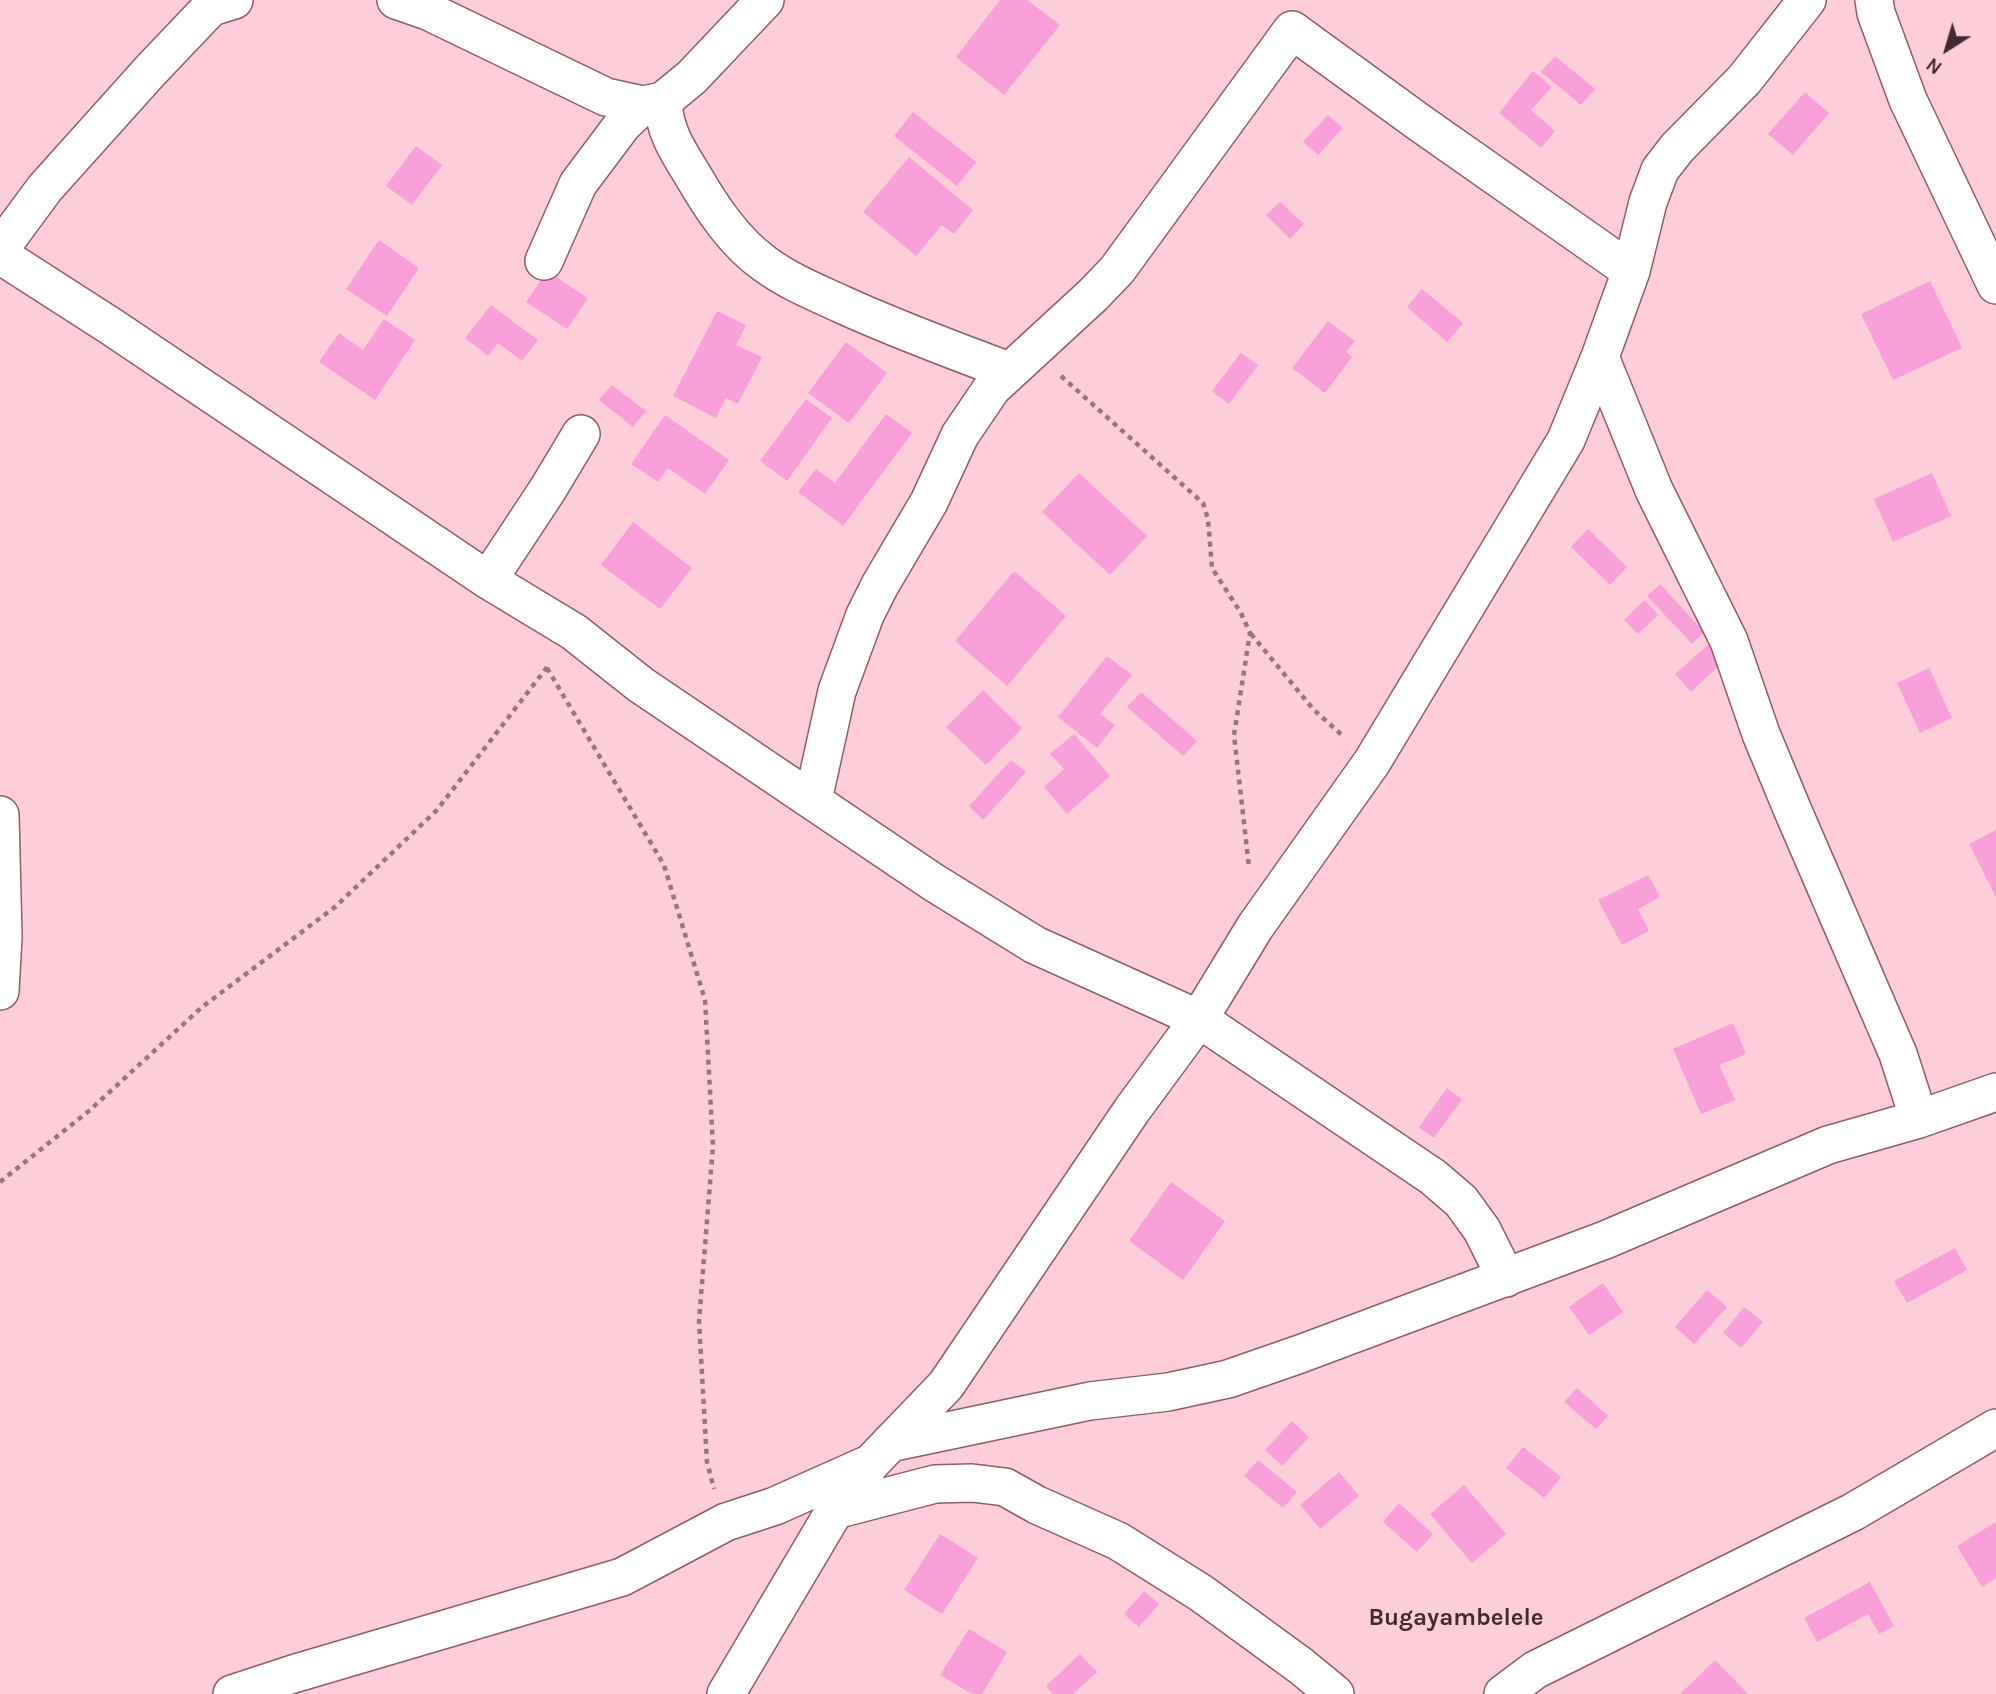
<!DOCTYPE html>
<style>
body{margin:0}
#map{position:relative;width:1996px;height:1694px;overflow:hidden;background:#fdceda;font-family:Karla,sans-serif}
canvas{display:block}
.north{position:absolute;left:1912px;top:14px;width:70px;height:70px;-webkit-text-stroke:5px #fdceda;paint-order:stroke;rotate:217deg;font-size:19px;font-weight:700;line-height:28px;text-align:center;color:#412b31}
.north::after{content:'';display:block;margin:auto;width:24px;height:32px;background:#412b31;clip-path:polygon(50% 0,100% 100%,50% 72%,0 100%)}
</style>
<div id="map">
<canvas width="1996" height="1694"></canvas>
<div class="north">N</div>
</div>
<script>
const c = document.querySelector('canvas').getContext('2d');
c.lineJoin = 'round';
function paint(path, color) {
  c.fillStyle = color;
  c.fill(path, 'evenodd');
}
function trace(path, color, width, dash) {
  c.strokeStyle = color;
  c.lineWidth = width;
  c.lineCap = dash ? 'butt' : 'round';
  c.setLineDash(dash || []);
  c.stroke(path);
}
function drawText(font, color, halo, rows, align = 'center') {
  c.font = font + ' Karla,sans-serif';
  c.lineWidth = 7;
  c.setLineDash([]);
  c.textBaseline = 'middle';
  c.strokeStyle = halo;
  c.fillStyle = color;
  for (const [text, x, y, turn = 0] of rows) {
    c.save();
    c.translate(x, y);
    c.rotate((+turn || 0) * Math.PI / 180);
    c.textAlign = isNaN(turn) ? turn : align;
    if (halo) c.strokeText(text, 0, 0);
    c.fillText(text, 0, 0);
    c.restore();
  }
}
const building = new Path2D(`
 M 1000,0 L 1027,0 L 1060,25 L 1004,95 L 956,57 Z
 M 1555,56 L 1595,89 L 1581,105 L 1541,72 Z
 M 1533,71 L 1552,87 L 1531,110 L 1555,131 L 1541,148 L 1499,113 Z
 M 1805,92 L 1829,113 L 1793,155 L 1768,134 Z
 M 913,112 L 976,162 L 957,186 L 894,136 Z
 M 1328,115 L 1343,128 L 1318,155 L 1303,142 Z
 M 416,146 L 442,165 L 412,205 L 386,186 Z
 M 909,157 L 973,210 L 954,234 L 942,225 L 916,256 L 863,212 Z
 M 1280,202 L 1304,224 L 1290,239 L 1266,215 Z
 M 379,240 L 419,268 L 387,316 L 346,289 Z
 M 547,271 L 588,298 L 567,329 L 526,302 Z
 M 1930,281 L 1962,348 L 1893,380 L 1861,314 Z
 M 1422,289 L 1463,323 L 1447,342 L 1407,307 Z
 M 491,305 L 538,340 L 522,361 L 498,343 L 488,356 L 465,338 Z
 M 717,311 L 746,325 L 736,345 L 762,357 L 738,404 L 726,398 L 716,418 L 673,396 Z
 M 384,319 L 415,340 L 375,400 L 319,362 L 339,333 L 363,350 Z
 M 1328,321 L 1355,341 L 1346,352 L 1352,357 L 1325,393 L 1292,368 Z
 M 846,342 L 887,373 L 849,423 L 808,393 Z
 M 1241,353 L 1258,365 L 1229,404 L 1212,391 Z
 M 612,385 L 646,411 L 633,427 L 599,400 Z
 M 806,399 L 832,418 L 787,481 L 760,461 Z
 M 886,414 L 912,433 L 843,526 L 798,492 L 816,469 L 835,483 Z
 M 665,415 L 729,460 L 705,494 L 668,468 L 658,482 L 631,464 Z
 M 1079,473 L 1147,536 L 1110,575 L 1042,512 Z
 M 1932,473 L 1951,516 L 1893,542 L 1874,499 Z
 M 633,522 L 692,568 L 660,609 L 601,565 Z
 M 1588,529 L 1627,567 L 1610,585 L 1571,547 Z
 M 1014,571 L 1066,616 L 1007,686 L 955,641 Z
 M 1660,584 L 1704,632 L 1692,644 L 1647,596 Z
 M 1645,600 L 1658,615 L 1638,634 L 1624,620 Z
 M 1708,645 L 1724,661 L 1691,692 L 1675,674 Z
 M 1107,656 L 1132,675 L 1100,714 L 1115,725 L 1097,748 L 1058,717 Z
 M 1929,668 L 1952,718 L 1920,733 L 1897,683 Z
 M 983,690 L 1022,728 L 986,765 L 946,727 Z
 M 1141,692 L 1197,741 L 1183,756 L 1127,707 Z
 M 1074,734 L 1110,776 L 1067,814 L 1044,787 L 1064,769 L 1050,754 Z
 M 1011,760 L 1026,772 L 983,820 L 969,806 Z
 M 1996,830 L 1996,897 L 1969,844 Z
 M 1648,875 L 1660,897 L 1638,909 L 1649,931 L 1622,945 L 1598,900 Z
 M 1733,1023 L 1746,1054 L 1719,1065 L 1735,1100 L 1701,1114 L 1673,1049 Z
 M 1447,1088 L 1462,1099 L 1434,1138 L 1419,1127 Z
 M 1171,1182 L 1225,1221 L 1183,1280 L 1129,1241 Z
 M 1955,1248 L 1967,1270 L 1907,1303 L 1894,1281 Z
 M 1603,1283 L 1623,1312 L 1589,1335 L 1569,1307 Z
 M 1707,1290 L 1727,1307 L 1694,1344 L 1675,1327 Z
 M 1744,1307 L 1763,1322 L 1741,1348 L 1723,1333 Z
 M 1577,1388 L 1608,1416 L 1596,1429 L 1564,1402 Z
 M 1292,1421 L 1309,1437 L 1282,1466 L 1265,1450 Z
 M 1523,1447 L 1561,1477 L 1544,1498 L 1506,1468 Z
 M 1258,1460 L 1297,1492 L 1283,1508 L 1244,1476 Z
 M 1339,1472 L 1359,1496 L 1320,1529 L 1300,1505 Z
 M 1464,1485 L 1506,1534 L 1472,1563 L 1430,1514 Z
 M 1399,1503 L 1433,1534 L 1417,1552 L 1383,1522 Z
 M 1996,1522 L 1996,1578 L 1982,1587 L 1957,1546 Z
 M 940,1534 L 978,1558 L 942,1614 L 904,1590 Z
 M 1870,1582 L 1894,1626 L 1879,1634 L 1868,1614 L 1817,1642 L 1804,1618 Z
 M 1144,1591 L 1159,1604 L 1139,1627 L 1124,1614 Z
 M 969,1629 L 1007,1652 L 982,1694 L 972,1694 L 940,1675 Z
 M 1080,1654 L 1097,1672 L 1073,1694 L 1053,1694 L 1046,1686 Z
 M 1715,1660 L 1748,1694 L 1680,1694 Z`);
const path = new Path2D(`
 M 1061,376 L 1203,503 L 1208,519 L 1212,568 L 1241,613 L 1250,633 L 1234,735 L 1249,867
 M 1251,634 L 1314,710 L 1343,736
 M 547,668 L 664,865 L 705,1000 L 713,1146 L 699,1321 L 707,1462 L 714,1489
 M 0,1182 L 90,1110 L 202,1007 L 335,907 L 437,810 L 548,666`);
const minor = new Path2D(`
 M 396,0 L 428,11 L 606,97 L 643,105 L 663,101 L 692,77 L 765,0
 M 1874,0 L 1876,13 L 1908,100 L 1996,285
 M 663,101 C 664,130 677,150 692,174 C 711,207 734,242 765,264 C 788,281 815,292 841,304 C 896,329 952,350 1009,371
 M 0,249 L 45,188 L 151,70 L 211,7 L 234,0
 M 0,255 L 112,327 L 488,580 L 574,632 L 641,685 L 933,882 L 1035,945 L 1199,1019 L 1433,1177 L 1461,1201 L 1482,1230 L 1506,1278
 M 544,261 L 578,184 L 623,124 L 643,105
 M 1600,357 L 1654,490 L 1729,641 L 1761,734 L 1793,811 L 1898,1054 L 1919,1119
 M 488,580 L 548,489 L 581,434
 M 813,800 L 837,691 L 865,615 L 880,585 L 929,502 L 960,435 L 992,388 L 1093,295 L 1117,270 L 1292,30 L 1420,123 L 1631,271
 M 0,815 L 3,937 L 0,991
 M 890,1443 L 1090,1401 L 1168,1392 L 1228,1379 L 1300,1354 L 1605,1240 L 1828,1145 L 1919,1119 L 1996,1092
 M 835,1510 L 935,1484 L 972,1483 L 1005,1487 L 1037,1505 L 1118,1541 L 1201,1593 L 1301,1666 L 1335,1694
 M 232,1694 L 293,1674 L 622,1577 L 726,1522 L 775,1506 L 867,1465
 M 726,1694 L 835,1510 L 871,1463 L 946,1385 L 1132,1110 L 1199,1019 L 1255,927 L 1372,762 L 1566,440 L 1600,357 L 1631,271 L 1648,202 L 1660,170 L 1677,148 L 1744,80 L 1807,0
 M 1503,1694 L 1535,1670 L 1853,1512 L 1996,1428`);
const quarterNames = [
 ["Bugayambelele",1456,1618]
];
paint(building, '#f99fd9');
trace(minor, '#8f5c6a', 40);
trace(path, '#97767e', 4.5, [5, 5]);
trace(minor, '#fff', 37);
drawText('bold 24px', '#412b31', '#fdceda', quarterNames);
</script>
